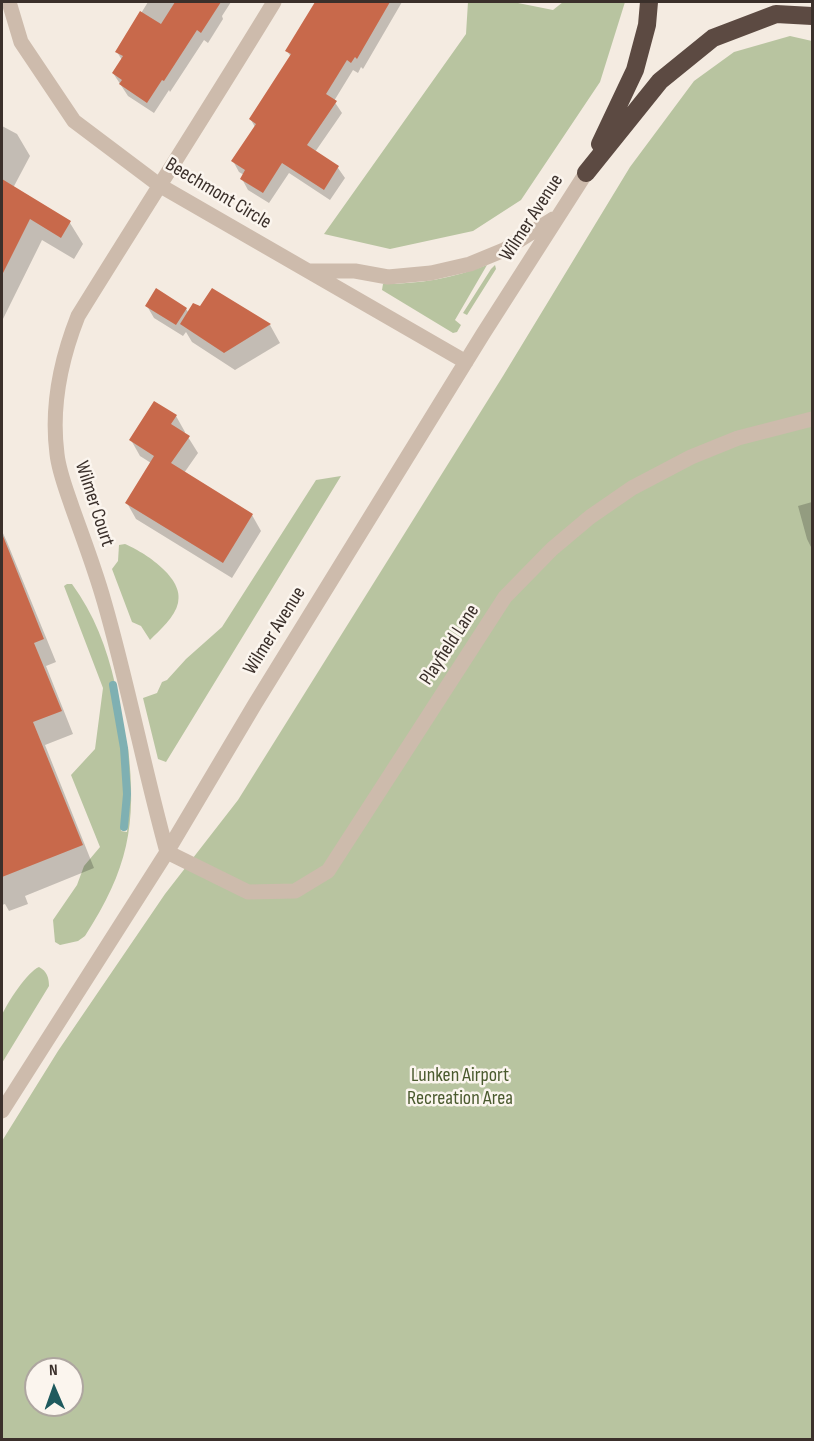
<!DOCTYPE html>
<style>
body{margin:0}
#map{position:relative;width:814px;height:1441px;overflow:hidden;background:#f4ebe1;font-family:"Sofia Sans Condensed",sans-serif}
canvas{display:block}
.frame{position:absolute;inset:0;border:3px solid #3b302b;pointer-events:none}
.north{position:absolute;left:24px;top:1357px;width:60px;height:60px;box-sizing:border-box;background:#fbf5ee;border:2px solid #aea6a0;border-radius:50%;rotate:358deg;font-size:16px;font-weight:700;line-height:24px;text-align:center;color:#3b302b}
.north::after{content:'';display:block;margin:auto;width:21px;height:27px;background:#1f5a5e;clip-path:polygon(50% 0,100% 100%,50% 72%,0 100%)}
</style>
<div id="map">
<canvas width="814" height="1441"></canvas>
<div class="frame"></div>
<div class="north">N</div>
</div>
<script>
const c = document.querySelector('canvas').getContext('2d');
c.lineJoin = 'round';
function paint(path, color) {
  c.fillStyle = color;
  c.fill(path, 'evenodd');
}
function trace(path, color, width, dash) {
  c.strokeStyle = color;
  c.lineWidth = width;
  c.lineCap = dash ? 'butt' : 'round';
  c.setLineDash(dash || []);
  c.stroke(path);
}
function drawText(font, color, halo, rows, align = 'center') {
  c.font = font + ' "Sofia Sans Condensed",sans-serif';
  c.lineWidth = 5;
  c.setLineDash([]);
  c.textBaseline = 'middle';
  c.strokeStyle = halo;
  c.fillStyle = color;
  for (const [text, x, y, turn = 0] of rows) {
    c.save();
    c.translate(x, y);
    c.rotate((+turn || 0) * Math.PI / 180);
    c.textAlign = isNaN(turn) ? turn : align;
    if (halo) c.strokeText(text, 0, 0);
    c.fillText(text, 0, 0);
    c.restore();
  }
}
const green = new Path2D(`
 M 468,2 L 513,2 L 553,10 L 563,2 L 625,2 L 600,82 L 521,200 L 473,231 L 390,249 L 324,234 L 466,34 Z
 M 790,36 L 812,41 L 812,1439 L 2,1439 L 2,1141 L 58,1051 L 165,894 L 238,800 L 503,376 L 630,167 L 694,81 L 734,52 ZM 36,1369 L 72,1369 L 72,1405 L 36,1405 Z
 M 487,265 L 455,320 L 461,325 L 457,332 L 453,333 L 382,290 L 383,284 C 420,284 453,278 487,265 Z
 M 495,265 L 496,269 L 467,315 L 463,313 L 491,269 Z
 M 341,476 L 166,762 L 158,759 L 143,698 L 157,693 L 162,682 L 167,680 L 186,659 L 222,627 L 316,480 Z
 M 125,544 C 144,552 185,578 178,603 C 175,617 160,630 150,640 L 141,626 L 132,622 L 112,569 L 118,561 L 119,545 Z
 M 67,584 L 72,584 C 94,614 107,648 115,684 L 112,685 L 122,748 L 125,794 L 121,831 L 127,832 L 130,796 L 126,747 L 128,747 C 137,826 128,869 85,936 L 78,941 L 60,945 L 55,942 L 53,920 L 77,885 L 84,866 L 100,847 L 71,775 L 95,749 L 103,688 L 64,586 Z
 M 39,967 C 47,971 49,978 49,986 L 2,1063 C 1,1051 0,1026 2,1015 C 7,1003 28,971 39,967 Z`);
const shadow = new Path2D(`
 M 148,2 L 231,2 L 222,16 L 223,19 L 208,43 L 204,40 L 170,92 L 169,90 L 154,113 L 128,96 L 113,73 L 122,60 L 117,52 Z
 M 319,2 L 402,2 L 363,69 L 361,67 L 358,73 L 353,70 L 334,101 L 342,113 L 315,152 L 338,168 L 345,178 L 330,200 L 289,173 L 269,203 L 248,190 L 242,179 L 244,175 L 239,172 L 233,161 L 255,127 L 251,120 L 291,57 L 287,51 Z
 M 2,126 L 17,134 L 30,156 L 13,188 L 70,223 L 83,244 L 74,259 L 42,240 L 2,321 Z
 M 213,290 L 270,325 L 280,343 L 235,370 L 192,342 L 186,332 L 183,336 L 154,318 L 147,306 L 186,309 L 189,313 L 201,308 Z
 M 176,416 L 185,432 L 184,434 L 188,437 L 198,453 L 184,473 L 252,515 L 261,531 L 232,578 L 136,519 L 127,503 L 151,463 L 140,456 L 131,440 Z
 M 812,502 L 812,549 L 807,539 L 798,506 Z
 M 2,531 L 7,542 L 56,662 L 46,666 L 73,734 L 45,745 L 94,868 L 25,896 L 28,904 L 9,911 L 5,904 L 2,905 Z`);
const stream = new Path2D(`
 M 113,685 L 124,748 L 127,794 L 124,827`);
const building = new Path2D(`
 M 175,2 L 221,2 L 201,33 L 197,30 L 164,81 L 162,80 L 147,103 L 119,84 L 122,80 L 112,73 L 123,56 L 115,52 L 140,11 L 161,24 Z
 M 315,2 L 390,2 L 357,59 L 355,57 L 351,63 L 347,60 L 326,94 L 337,101 L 307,145 L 339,166 L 324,190 L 282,163 L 263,193 L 240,179 L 245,170 L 231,161 L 256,124 L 249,119 L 291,54 L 285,51 Z
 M 2,179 L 71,221 L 61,238 L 30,219 L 2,275 Z
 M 156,288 L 187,308 L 176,325 L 145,306 Z
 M 212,288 L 271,324 L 224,353 L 180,324 L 193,303 L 200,306 Z
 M 154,401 L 177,415 L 171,424 L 190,436 L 171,463 L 253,514 L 223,563 L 125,503 L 154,456 L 129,440 Z
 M 3,536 L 44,639 L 34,643 L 62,711 L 33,722 L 83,845 L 2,877 Z`);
const minor = new Path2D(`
 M 9,2 L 21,42 L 74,121 L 159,185 L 466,362
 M 311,271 L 355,271 L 388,277 L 431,273 L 470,264 L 504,250 L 553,219
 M 167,852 C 144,769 128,684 104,601 C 95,569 83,538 72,507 C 66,489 59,472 57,454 C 51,408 61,359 78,316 C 143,211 210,107 274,2
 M 167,852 L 248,892 L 295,891 L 328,871 L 505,597 L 552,549 L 590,517 L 632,488 L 691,457 L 738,438 L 812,419
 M 2,1111 L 167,852 L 255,704 L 483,334 L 586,173`);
const highway = new Path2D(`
 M 600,144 L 635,70 L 647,25 L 649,2
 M 586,173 L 660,81 L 713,38 L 776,14 L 812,16`);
const streetNames = [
 ["Beechmont Circle",218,194,31],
 ["Wilmer Avenue",532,218,-57],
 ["Wilmer Court",94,504,72],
 ["Wilmer Avenue",275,631,-58],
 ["Playfield Lane",450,645,-57]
];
const parkNames = [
 ["Lunken Airport",460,1076],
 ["Recreation Area",460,1099]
];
paint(green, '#b8c4a0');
paint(shadow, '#0003');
trace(stream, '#7fb0b2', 8);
paint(building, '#c8694b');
trace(minor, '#cdbbac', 15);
trace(highway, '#5c4a42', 18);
drawText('20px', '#3b302b', '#fbf5ee', streetNames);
drawText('20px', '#4a5a2e', '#fbf5ee', parkNames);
</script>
